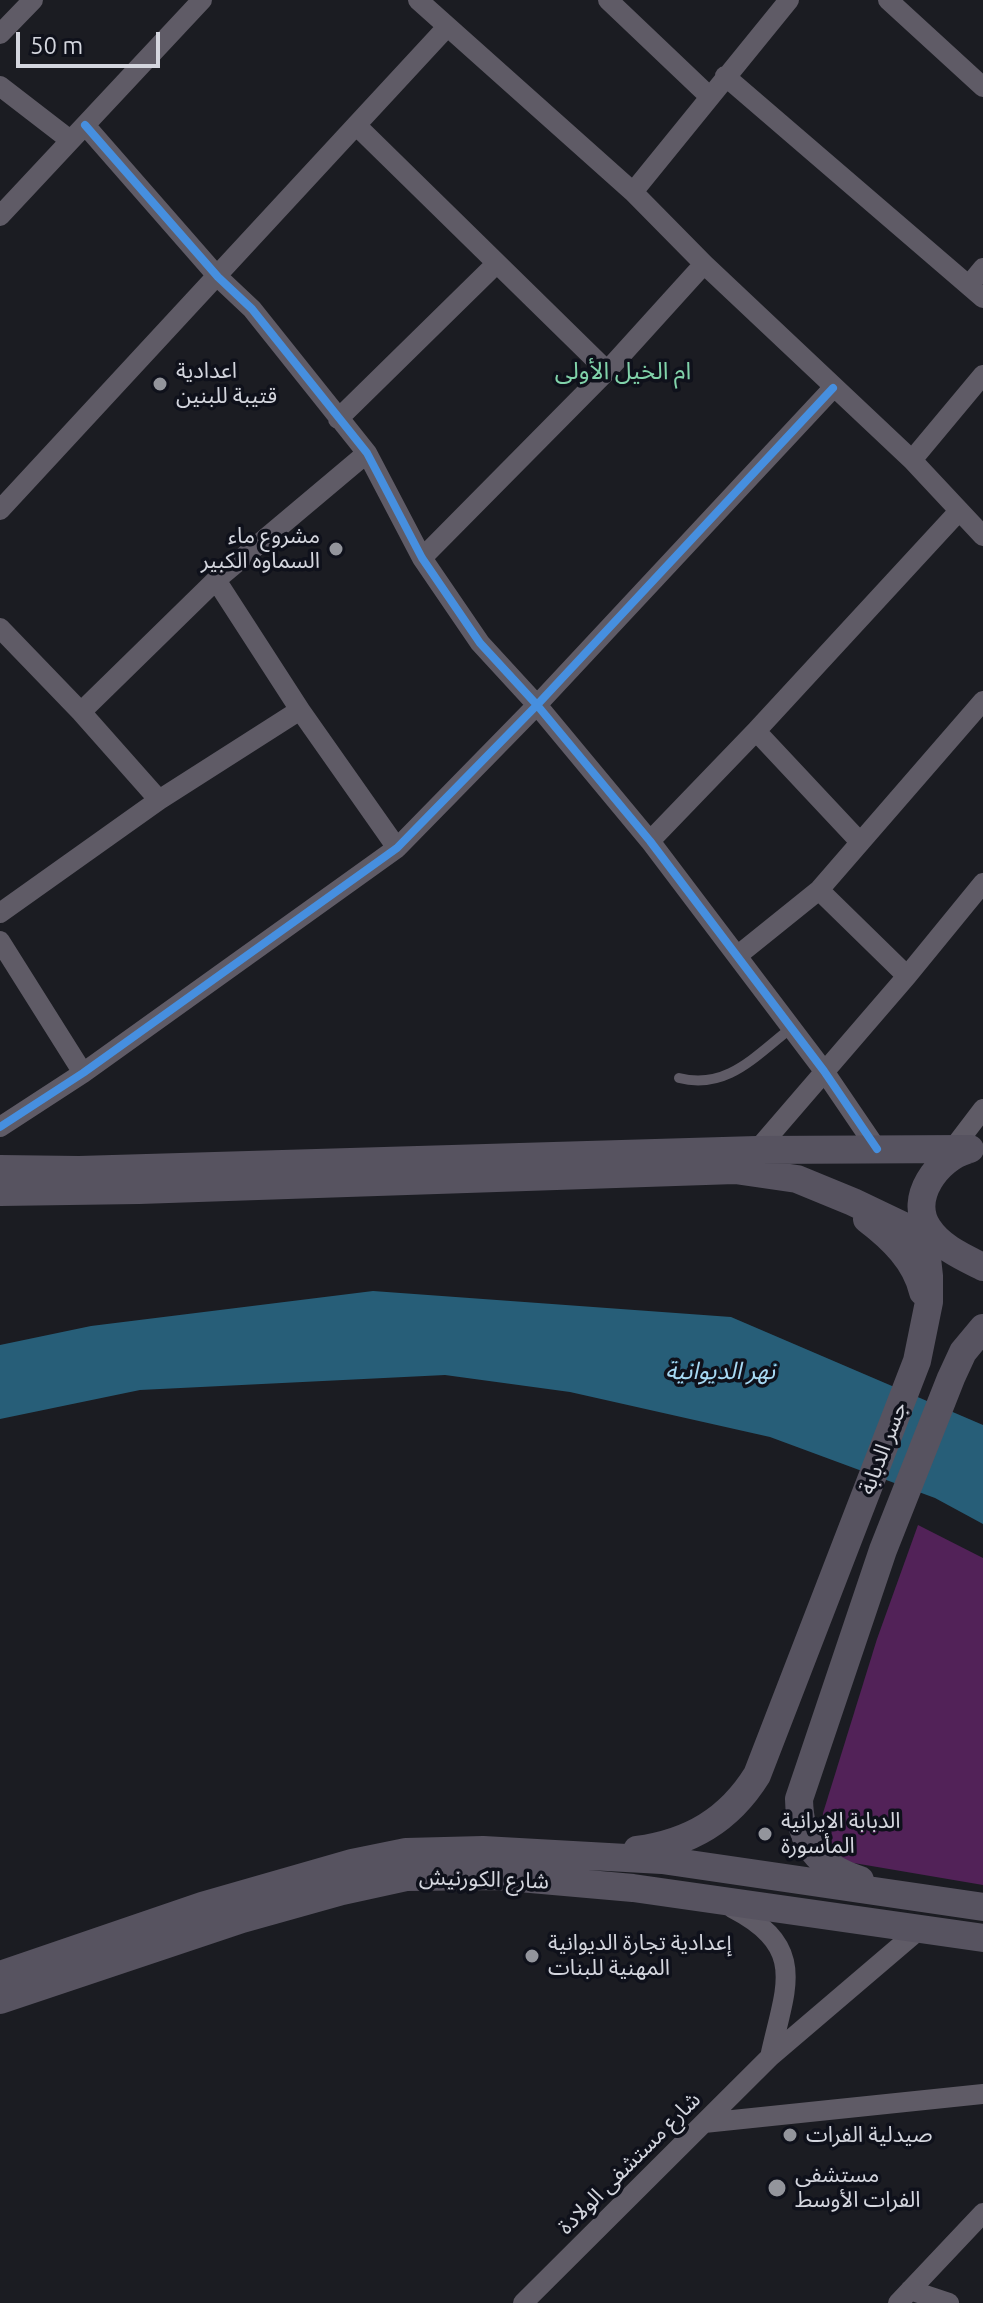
<!DOCTYPE html>
<meta charset="utf-8">
<style>
body{margin:0}
#map{position:relative;width:983px;height:2303px;overflow:hidden;background:#1b1c22;font-family:Ubuntu,sans-serif}
canvas{display:block}
.scale{position:absolute;left:16px;top:32px;width:144px;height:36px;box-sizing:border-box;border:4px solid #d4d6de;border-top:0;padding-left:10px;font-size:24px;line-height:28px;white-space:nowrap;color:#d4d6de;-webkit-text-stroke:6px #0f111b;paint-order:stroke}
</style>
<div id="map">
<canvas width="983" height="2303"></canvas>
<div class="scale">50 m</div>
</div>
<script>
const c = document.querySelector('canvas').getContext('2d');
c.lineJoin = 'round';
function paint(path, color) {
  c.fillStyle = color;
  c.fill(path, 'evenodd');
}
function trace(path, color, width, dash) {
  c.strokeStyle = color;
  c.lineWidth = width;
  c.lineCap = dash ? 'butt' : 'round';
  c.setLineDash(dash || []);
  c.stroke(path);
}
function drawText(font, color, halo, rows, align = 'center') {
  c.font = font + ' Ubuntu,"Noto Sans Arabic",sans-serif';
  c.lineWidth = 7;
  c.setLineDash([]);
  c.textBaseline = 'middle';
  c.strokeStyle = halo;
  c.fillStyle = color;
  for (const [text, x, y, turn = 0] of rows) {
    c.save();
    c.translate(x, y);
    c.rotate((+turn || 0) * Math.PI / 180);
    c.textAlign = isNaN(turn) ? turn : align;
    if (halo) c.strokeText(text, 0, 0);
    c.fillText(text, 0, 0);
    c.restore();
  }
}
const green = new Path2D(`
 M 918,1525 L 983,1558 L 983,1885 L 842,1861 C 827,1845 821,1835 823,1813 L 877,1639 Z`);
const water = new Path2D(`
 M 373,1291 L 731,1317 L 983,1425 L 983,1524 L 935,1498 L 770,1437 L 570,1392 L 445,1375 L 140,1390 L 0,1419 L 0,1345 L 91,1326 Z`);
const service = new Path2D(`
 M 679,1078 C 727,1090 755,1056 790,1029`);
const minor = new Path2D(`
 M 418,0 L 633,192 L 704,264 L 912,460 L 983,536
 M 608,0 L 710,97
 M 888,0 L 983,87
 M 0,34 L 33,0
 M 725,76 L 983,298
 M 0,86 L 70,140
 M 85,125 L 218,277 L 252,309 L 367,453 L 422,558 L 480,643 L 537,705 L 650,841 L 824,1071 L 877,1149
 M 357,126 L 607,371
 M 633,192 L 789,0
 M 0,216 L 202,0
 M 969,285 L 983,268
 M 338,419 L 497,263
 M 912,460 L 983,375
 M 0,510 L 447,27
 M 422,558 L 607,371 L 704,264
 M 216,580 L 300,710 L 397,848
 M 0,628 L 81,712 L 159,800
 M 81,712 L 216,580 L 367,453
 M 756,731 L 860,842
 M 650,841 L 756,731 L 959,511
 M 819,890 L 907,976
 M 0,913 L 159,800 L 300,710
 M 0,941 L 83,1073
 M 737,956 L 819,890 L 983,701
 M 0,1127 L 83,1073 L 397,848 L 537,705 L 833,388
 M 757,1150 L 907,976 L 983,883
 M 948,1155 L 983,1109
 M 732,1908 C 809,1948 785,1987 770,2057
 M 704,2123 L 983,2094
 M 910,2290 L 949,2303
 M 523,2303 L 770,2057 L 920,1929
 M 898,2303 L 983,2213`);
const secondary = new Path2D(`
 M 967,1150 C 938,1158 908,1198 928,1228 C 940,1247 963,1257 983,1267
 M 0,1169 L 79,1170 L 757,1150 L 970,1149
 M 0,1192 L 139,1190 L 735,1170 L 797,1179 L 853,1202 L 945,1246
 M 867,1219 C 892,1238 916,1261 923,1292
 M 637,1850 C 690,1843 729,1820 757,1775 L 917,1361 L 929,1302 L 929,1276 L 923,1223
 M 860,1880 C 817,1866 800,1844 799,1799 L 883,1550 L 951,1378 L 963,1352 L 983,1328
 M 0,1975 L 202,1906 L 352,1863 L 406,1852 L 483,1850 L 662,1860 L 983,1907
 M 0,2000 L 242,1919 L 342,1891 L 406,1877 L 497,1876 L 633,1888 L 983,1938`);
const cycleway = new Path2D(`
 M 85,125 L 218,277 L 252,309 L 367,453 L 422,558 L 480,643 L 537,705 L 650,841 L 824,1071 L 877,1149
 M 0,1127 L 83,1073 L 397,848 L 537,705 L 833,388`);
const markers = [
 [160,384,8,"#93959c"],
 [336,549,8,"#93959c"],
 [765,1834,8,"#93959c"],
 [532,1956,8,"#93959c"],
 [790,2135,8,"#93959c"],
 [777,2188,10,"#93959c"]
];
const poiNames = [
 ["اعدادية",176,371],
 ["قتيبة للبنين",176,396],
 ["مشروع ماء",320,536,"right"],
 ["السماوه الكبير",320,561,"right"],
 ["الدبابة الايرانية",781,1821],
 ["المأسورة",781,1846],
 ["إعدادية تجارة الديوانية",548,1943],
 ["المهنية للبنات",548,1968],
 ["صيدلية الفرات",806,2135],
 ["مستشفى",795,2175],
 ["الفرات الأوسط",795,2200]
];
const streetNames = [
 ["جسر الدبابة",883,1448,-69],
 ["شارع الكورنيش",484,1879,2],
 ["شارع مستشفى الولادة",629,2163,-45]
];
const neighbourhoodNames = [
 ["ام الخيل الأولى",623,371]
];
const waterNames = [
 ["نهر الديوانية",720,1371]
];
paint(green, '#522258');
paint(water, '#275e78');
trace(service, '#5f5b66', 10);
trace(minor, '#5f5b66', 20);
trace(secondary, '#575360', 28);
trace(cycleway, '#468fdf', 8);
for (const [x, y, r, color] of markers) {
  const dot = new Path2D();
  dot.arc(x, y, r, 0, 2 * Math.PI);
  c.fillStyle = color;
  c.fill(dot);
  trace(dot, '#0f111b', 3);
}
drawText('22px', '#d4d6de', '#0f111b', poiNames, 'left');
drawText('22px', '#d4d6de', '#0f111b', streetNames);
drawText('24px', '#81d3aa', '#0f111b', neighbourhoodNames);
drawText('italic 24px', '#a7d9f3', '#0f111b', waterNames);
</script>
